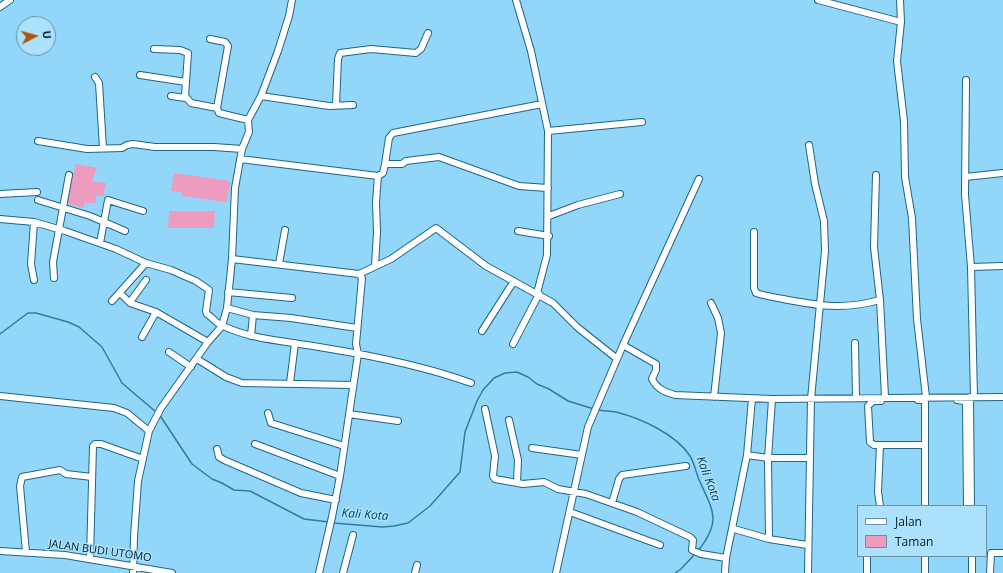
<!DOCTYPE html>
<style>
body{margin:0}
#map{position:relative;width:1003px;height:573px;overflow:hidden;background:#92d6fa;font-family:"Open Sans",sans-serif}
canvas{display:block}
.legend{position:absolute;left:857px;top:505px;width:130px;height:52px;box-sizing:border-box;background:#ace2fe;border:1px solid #6792a8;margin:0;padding:5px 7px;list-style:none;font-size:12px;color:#001a27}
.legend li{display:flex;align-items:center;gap:8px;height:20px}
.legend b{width:20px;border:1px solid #6792a8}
.north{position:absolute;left:16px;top:16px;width:40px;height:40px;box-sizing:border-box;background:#ace2fe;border:1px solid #6792a8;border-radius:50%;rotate:84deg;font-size:11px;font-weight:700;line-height:16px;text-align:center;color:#001a27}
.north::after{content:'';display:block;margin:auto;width:14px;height:18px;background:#b45601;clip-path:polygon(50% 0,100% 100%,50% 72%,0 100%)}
</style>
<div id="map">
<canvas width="1003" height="573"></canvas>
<ul class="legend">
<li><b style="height:5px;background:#fff"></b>Jalan</li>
<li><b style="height:11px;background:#ed9bbf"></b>Taman</li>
</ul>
<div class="north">U</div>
</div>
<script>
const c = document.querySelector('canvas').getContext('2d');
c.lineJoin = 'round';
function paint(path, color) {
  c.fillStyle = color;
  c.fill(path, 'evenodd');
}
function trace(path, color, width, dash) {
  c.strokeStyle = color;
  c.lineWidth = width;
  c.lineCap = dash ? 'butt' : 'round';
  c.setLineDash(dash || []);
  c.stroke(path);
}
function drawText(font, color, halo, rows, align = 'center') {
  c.font = font + ' "Open Sans",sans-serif';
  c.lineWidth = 3;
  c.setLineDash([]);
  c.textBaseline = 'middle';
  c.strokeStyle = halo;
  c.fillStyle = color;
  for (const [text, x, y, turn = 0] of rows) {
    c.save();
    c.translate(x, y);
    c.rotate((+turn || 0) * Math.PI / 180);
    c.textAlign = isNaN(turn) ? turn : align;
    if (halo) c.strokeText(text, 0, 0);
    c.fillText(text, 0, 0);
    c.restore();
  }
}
const green = new Path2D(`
 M 76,164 L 97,168 L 92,181 L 106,183 L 103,196 L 96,196 L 95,203 L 85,203 L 83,208 L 65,203 Z
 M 174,173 L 230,181 L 227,202 L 181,196 L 182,192 L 171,191 Z
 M 169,211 L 215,211 L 214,228 L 168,228 Z`);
const stream = new Path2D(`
 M 0,334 L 28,313 L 36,313 L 68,322 L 79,327 L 102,347 L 122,383 L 156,412
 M 598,410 C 604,411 610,411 616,412 C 640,418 676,434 690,456 C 695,464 696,474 700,482 C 714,512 721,522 698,551
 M 159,414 L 192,464 L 212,479 L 222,483 L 234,490 L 250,491 L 304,519 L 329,522
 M 333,523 L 383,527 L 394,526 L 408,523 L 430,506 L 460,472 L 465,432 L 477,401 L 483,390 L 494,378 L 505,373 L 517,372 L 528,377 L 537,384 L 549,389 L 568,401 L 594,409
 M 675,573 L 681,569 L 695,554`);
const minor = new Path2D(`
 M 516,0 L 531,51 L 548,131 L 547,255 L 537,293
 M 818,0 L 901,22
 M 900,0 L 901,22 L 897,61 L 904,121 L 905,177 L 912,218 L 917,319 L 926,397
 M 0,7 L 10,0
 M 210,39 L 225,42 L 228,46 L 217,108
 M 140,75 L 186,82 L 188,53 L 180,50 L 154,49
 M 95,77 L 99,83 L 103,148
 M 966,80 L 965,195 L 971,267 L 974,397
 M 186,82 L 185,96 L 191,103 L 217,108 L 219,113 L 248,120
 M 171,96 L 186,98
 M 261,96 L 329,106 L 353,105
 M 336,105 L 338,59 L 340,53 L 371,49 L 416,53 L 421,49 L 428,33
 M 548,131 L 642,122
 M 38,141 L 87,149 L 122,148 L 127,145 L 133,144 L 155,147 L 214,147 L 242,149
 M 240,159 L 378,176 L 383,173 L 385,164 L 402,164 L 406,161 L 439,157 L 519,186 L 548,188
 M 385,164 L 389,138 L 393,133 L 542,104
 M 876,175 L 874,247 L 880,300 L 885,397
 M 965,177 L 1003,173
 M 0,194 L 37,192
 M 38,200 L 90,216 L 125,231
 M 549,216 L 578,205 L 620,194
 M 0,219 L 34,222 L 65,231 L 116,249 L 146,263 L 171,270 L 196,281 L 209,290 L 206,311 L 207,314 C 212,317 216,323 221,325 C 254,341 290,341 325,348 C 374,356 424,366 471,383
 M 518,231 L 549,236
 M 754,232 L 754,288 L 756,293 C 765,296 773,297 783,299 C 820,306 843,310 880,300
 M 100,243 L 108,200 L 143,211
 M 232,259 L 359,274 L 362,278 L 356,344 L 358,354 L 340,476 L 332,517 L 319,573
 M 279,264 L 285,230
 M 375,266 L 377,232 L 376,202 L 378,176
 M 971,267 L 1003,266
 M 359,274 L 391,259 L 436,228 L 486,266 L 553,303 L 577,327 L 616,358
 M 54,278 L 53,262 L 69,175
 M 34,280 L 31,264 L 34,222
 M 228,292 L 292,298
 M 120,293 L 130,303 L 156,312 L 208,342
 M 112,301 L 146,263
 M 130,302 L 146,280
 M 711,303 L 718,318 L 721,333 L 714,397
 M 227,308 L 253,315 L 291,318 L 357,328
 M 482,331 L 514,281
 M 251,336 L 253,315
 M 142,337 L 156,312
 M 855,343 L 856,397
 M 513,344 L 539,294
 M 623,345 L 699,179
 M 169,352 L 191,367
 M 197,359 L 226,377 L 242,383 L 353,385
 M 290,383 L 295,343
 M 0,396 L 114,408 L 127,413 L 149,431
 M 970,397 L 971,506
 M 772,399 L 768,458 L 769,539 L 807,545
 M 918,400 L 924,400 L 925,402 L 925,506
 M 957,400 L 964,401 L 966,404 L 967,506
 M 881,401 L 873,401 L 868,406 L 870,442 L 874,445 L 925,445
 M 485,409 L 495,456 L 493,476 L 495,479 L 523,484 L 544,482 L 558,489 L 586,494 L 637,512 L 690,537 L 693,540 L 692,550 L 701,554 L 726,558
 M 268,413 L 271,423 L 344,446
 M 349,414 L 398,421
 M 509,420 L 518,460 L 517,482
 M 255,444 L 340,476
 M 880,445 L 878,492 L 880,506
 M 532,448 L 582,455
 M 217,449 L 219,457 L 224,460 L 301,493 L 336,500
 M 747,455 L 768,458 L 809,458
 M 612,503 L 619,479 L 622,475 L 686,466
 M 570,512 L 660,545
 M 734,529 L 769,539
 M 0,551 L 65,555 L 172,573
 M 26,552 L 20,486 L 22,477 L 60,470 L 66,474 L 92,477
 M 925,556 L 925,573
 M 972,556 L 972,573
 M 90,558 L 93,446 L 95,444 L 101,444 L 143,459
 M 133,573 L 134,537 L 138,481 L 149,431 L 161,408 L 208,342 L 222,326 L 227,308 L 232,259 L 235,188 L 242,149 L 249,132 L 248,120 L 261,96 L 278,51 L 289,16 L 292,0
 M 343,573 L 353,535
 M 415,573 L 417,565
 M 556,573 L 588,427 L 623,345 L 656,364 L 656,370 L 652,379 C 657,389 665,392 675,395 L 772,399 L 1003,397
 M 725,573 L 726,558 L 747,455 L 752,399
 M 808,573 L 811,399 L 825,251 L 824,221 L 815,184 L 809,145
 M 867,573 L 867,556
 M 990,573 L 991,553 L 1003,553`);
const streetNames = [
 ["JALAN BUDI UTOMO",100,551,8]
];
const waterNames = [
 ["Kali Kota",708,479,69],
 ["Kali Kota",365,515,4]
];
paint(green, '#ed9bbf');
trace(stream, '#367b9c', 1.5);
trace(minor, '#1e6685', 8);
trace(minor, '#fff', 6);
drawText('11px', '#001a27', '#ace2fe', streetNames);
drawText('italic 12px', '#024057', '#ace2fe', waterNames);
</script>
